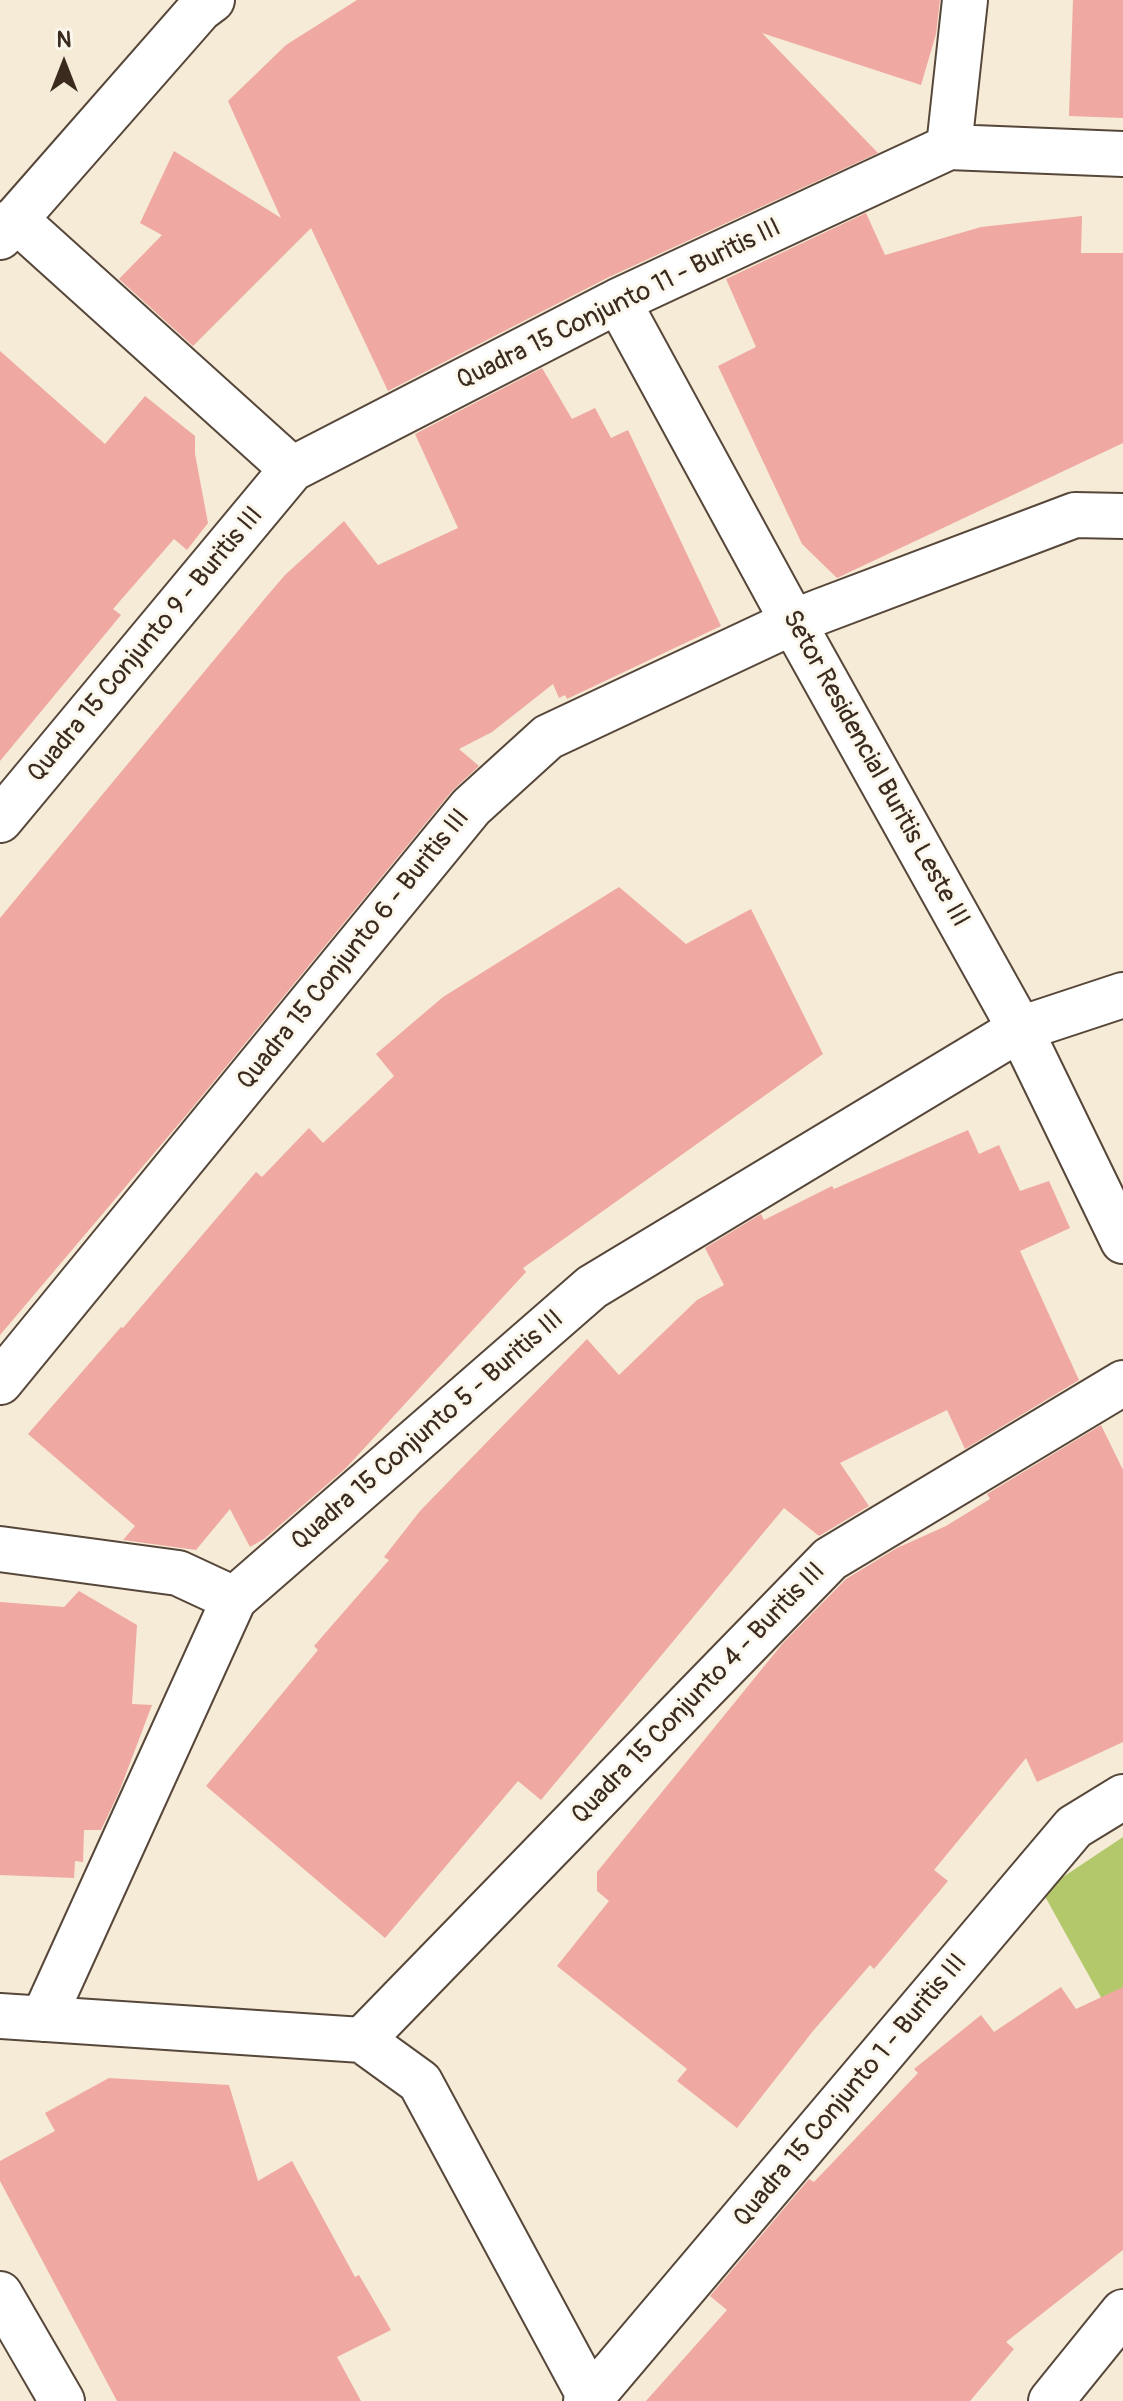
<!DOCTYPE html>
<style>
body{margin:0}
#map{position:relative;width:1123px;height:2401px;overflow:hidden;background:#f5ebd6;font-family:Pangolin,sans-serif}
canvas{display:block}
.north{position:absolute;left:24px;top:24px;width:80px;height:80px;-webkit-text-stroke:6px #fbf7ec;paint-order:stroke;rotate:0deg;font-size:22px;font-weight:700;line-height:32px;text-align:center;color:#3b2a1e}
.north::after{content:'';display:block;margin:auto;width:28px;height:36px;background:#3b2a1e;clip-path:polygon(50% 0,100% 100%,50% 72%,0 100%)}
</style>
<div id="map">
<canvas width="1123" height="2401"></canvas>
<div class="north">N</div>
</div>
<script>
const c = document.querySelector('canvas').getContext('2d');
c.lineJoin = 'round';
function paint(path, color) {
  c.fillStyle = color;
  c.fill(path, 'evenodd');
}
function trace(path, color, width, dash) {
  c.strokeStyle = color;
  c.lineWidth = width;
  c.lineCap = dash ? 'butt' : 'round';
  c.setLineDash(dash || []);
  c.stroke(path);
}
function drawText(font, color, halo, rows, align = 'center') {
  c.font = font + ' Pangolin,sans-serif';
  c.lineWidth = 6;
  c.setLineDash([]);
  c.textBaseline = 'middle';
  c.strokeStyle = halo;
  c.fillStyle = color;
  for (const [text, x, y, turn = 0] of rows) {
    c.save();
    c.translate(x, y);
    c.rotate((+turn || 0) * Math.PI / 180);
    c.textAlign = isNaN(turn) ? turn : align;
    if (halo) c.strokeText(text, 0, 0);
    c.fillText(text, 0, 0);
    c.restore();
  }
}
const green = new Path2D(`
 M 1123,1837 L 1123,2037 L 1042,1891 Z`);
const building = new Path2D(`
 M 357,0 L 940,0 L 936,34 L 921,85 L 762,33 L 878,153 L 607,278 L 388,391 L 311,228 L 193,346 L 119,279 L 162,235 L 140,223 L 174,151 L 281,218 L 228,101 L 286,45 Z
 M 1073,0 L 1123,0 L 1123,118 L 1069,116 Z
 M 866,213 L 885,255 L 981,227 L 1082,216 L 1081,253 L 1123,253 L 1123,443 L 837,578 L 802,544 L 718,366 L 756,347 L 726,279 Z
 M 0,351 L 105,444 L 145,396 L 195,436 L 195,454 L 208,523 L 187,550 L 174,539 L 113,609 L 121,615 L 0,761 Z
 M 542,368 L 572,419 L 595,408 L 611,438 L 628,430 L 721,626 L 567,699 L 565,695 L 559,698 L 553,684 L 492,732 L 459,749 L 479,766 L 452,791 L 188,1113 L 0,1335 L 0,918 L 267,596 L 285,575 L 344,521 L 378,565 L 458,528 L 415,434 Z
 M 619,887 L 686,944 L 751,909 L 823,1054 L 523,1268 L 526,1272 L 346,1468 L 264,1539 L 250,1547 L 230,1509 L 196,1550 L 123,1540 L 135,1526 L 28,1434 L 121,1327 L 123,1328 L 256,1172 L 262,1177 L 309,1128 L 323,1143 L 394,1076 L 376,1054 L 443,997 Z
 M 968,1130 L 979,1154 L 999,1145 L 1020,1191 L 1049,1181 L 1070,1228 L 1020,1251 L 1079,1380 L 965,1449 L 947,1410 L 840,1463 L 869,1506 L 819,1536 L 784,1508 L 541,1800 L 518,1781 L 385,1938 L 206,1786 L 318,1650 L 314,1646 L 389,1560 L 384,1557 L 420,1511 L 587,1339 L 619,1375 L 697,1300 L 724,1285 L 705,1248 L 761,1214 L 764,1220 L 832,1186 L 834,1189 Z
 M 1101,1425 L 1123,1470 L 1123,1742 L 1037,1782 L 1026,1758 L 934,1870 L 948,1881 L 874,1969 L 870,1965 L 813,2031 L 737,2128 L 677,2081 L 687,2069 L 557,1966 L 609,1901 L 597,1891 L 597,1872 L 783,1643 L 846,1579 L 897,1548 L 946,1526 L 990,1499 L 987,1494 Z
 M 79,1591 L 137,1625 L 132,1704 L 152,1705 L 119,1792 L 101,1830 L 84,1830 L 83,1862 L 75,1861 L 74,1878 L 0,1875 L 0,1602 L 64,1607 Z
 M 1061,1987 L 1076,2009 L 1123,1987 L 1123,2250 L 1006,2342 L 1014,2349 L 970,2401 L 646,2401 L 727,2310 L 710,2296 L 809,2179 L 814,2182 L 918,2073 L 914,2069 L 981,2015 L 994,2032 Z
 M 109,2078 L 229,2085 L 258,2181 L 292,2161 L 355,2277 L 359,2275 L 391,2330 L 337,2357 L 361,2401 L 117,2401 L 0,2181 L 0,2161 L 55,2131 L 45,2113 Z`);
const minor = new Path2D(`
 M 949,147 L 965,0
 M 15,219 L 292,469
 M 0,237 L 200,9 L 212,0
 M 618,301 L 793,622 L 1020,1029 L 1123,1241
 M 0,820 L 292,469 L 618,301 L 949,147 L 1123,154
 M 0,1382 L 471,807 L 548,737 L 793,622 L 821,611 L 1075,515 L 1123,516
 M 0,1549 L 178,1573 L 234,1599
 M 0,2016 L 362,2040
 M 43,2019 L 234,1599 L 592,1287 L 1020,1029 L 1123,995
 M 362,2040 L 830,1559 L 1123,1383
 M 362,2040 L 420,2082 L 592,2401
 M 0,2294 L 62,2401
 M 586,2401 L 590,2399 L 1074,1827 L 1123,1797
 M 1051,2401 L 1123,2312`);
const streetNames = [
 ["Quadra 15 Conjunto 11 - Buritis III",619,305,-26],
 ["Quadra 15 Conjunto 9 - Buritis III",146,645,-50],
 ["Setor Residencial Buritis Leste III",875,769,61],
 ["Quadra 15 Conjunto 6 - Buritis III",354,950,-51],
 ["Quadra 15 Conjunto 5 - Buritis III",428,1431,-41],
 ["Quadra 15 Conjunto 4 - Buritis III",699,1694,-46],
 ["Quadra 15 Conjunto 1 - Buritis III",851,2091,-50]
];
paint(green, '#b3c76b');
paint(building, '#efa8a2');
trace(minor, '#57473a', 48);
trace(minor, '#fff', 44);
drawText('26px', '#3b2a1e', '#fbf7ec', streetNames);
</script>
